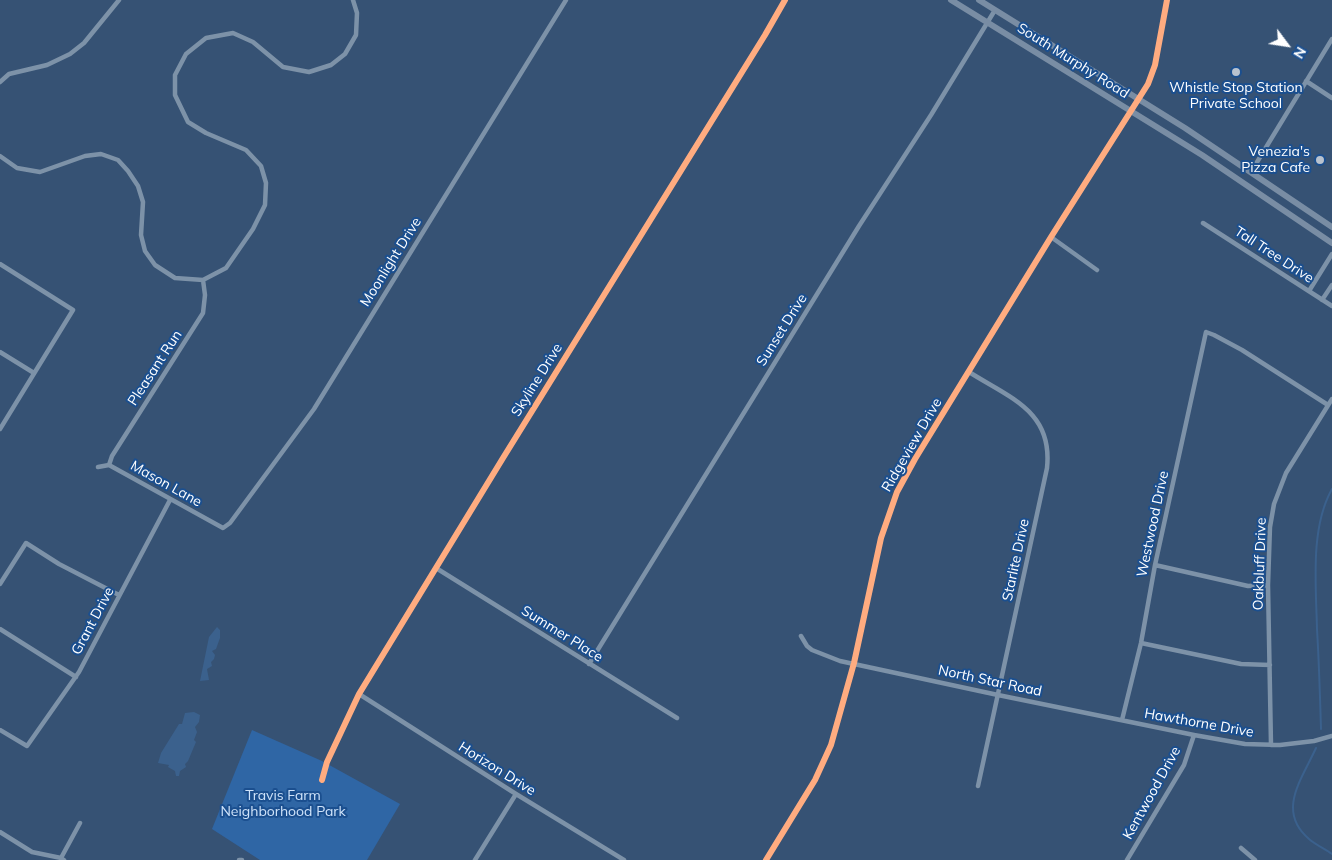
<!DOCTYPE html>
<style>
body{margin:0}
#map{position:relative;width:1332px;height:860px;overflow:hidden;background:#365274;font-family:Mulish,sans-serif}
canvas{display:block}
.north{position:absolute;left:1262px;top:20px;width:50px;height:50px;-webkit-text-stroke:4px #1b4f8f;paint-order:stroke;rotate:121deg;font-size:14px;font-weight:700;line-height:20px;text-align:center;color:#fff}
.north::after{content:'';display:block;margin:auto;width:18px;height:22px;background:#fff;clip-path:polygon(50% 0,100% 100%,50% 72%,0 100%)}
</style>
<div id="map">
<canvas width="1332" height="860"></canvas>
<div class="north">N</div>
</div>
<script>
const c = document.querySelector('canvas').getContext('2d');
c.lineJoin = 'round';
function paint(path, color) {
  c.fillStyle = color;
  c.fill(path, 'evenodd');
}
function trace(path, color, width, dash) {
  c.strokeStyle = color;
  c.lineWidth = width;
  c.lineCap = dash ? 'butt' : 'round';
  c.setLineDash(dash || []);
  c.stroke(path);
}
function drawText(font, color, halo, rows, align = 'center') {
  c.font = font + ' Mulish,sans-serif';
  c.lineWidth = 4;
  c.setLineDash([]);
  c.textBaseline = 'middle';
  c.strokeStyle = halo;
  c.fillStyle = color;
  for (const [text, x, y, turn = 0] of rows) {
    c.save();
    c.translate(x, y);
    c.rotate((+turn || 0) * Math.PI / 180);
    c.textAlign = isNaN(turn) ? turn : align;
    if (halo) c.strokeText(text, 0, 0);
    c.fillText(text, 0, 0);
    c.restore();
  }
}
const green = new Path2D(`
 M 252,730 L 322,761 L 400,804 L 367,860 L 260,860 L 212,829 Z`);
const water = new Path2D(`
 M 217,627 L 220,630 L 220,638 L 216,649 L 212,651 L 215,655 L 214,659 L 211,662 L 212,666 L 207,669 L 209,680 L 200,681 L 209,637 Z
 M 194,712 L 200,715 L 199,722 L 195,727 L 197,732 L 194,740 L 196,742 L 188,761 L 185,764 L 186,767 L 180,771 L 179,776 L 176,776 L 175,771 L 168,767 L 169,765 L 158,763 L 161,753 L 179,724 L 182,724 L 185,713 Z`);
const stream = new Path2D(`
 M 1321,729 C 1320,695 1319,662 1317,629 C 1316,585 1310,528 1332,489
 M 1316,748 C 1302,779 1276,811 1309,839 C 1316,845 1325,849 1332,854`);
const street = new Path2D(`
 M 1306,81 L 1332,98
 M 0,82 L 9,74 L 47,65 L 70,54 L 84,43 L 119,0
 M 0,156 L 17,168 L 40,172 L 85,156 L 101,154 L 118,160 L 128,171 L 138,186 L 143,202 L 141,235 L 145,251 L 155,265 L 175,278 L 203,280 L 226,268 L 253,229 L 265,205 L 266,183 L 261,166 L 246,150 L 206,133 L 188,122 L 175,95 L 175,75 L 186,54 L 206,38 L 233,33 L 253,42 L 283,67 L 309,72 L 331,65 L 345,54 L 356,35 L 357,13 L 353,0
 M 1251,172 L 1332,39
 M 1203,223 L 1332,306
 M 1051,237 L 1097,270
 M 0,264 L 73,310 L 0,429
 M 1309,291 L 1332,254
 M 1322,300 L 1332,285
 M 0,352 L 34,373
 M 969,372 C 1010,398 1053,411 1047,468 L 978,786
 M 109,465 L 112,456 L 203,313 L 205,295 L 203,280
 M 98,467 L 109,465 L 223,528 L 230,523 L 314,409 L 566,0
 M 1155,565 L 1248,586 L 1268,585
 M 436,568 L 677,718
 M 0,584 L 26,543 L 59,564 L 119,595
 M 0,629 L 76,677
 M 801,636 L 807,646 L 812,650 L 840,661 L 998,695 L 1194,735 L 1245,744 L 1280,745 L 1314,741 L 1332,736
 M 1141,643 L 1241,664 L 1270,665
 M 589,664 L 859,226 L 931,115 L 995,10
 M 359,694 L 516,794 L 624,860
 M 1122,720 L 1141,643 L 1155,565 L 1206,332 L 1214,335 L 1242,350 L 1328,405
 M 0,730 L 27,746 L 79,672 L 170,500
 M 1271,745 L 1268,585 L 1270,527 L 1274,504 L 1286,473 L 1332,399
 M 322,780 L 327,762 L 359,694 L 503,458 L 765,35 L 785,0
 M 0,832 L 32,852 L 61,858 L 64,860
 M 1241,848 L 1255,860
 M 61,858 L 80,823
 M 239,860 L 242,860
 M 475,860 L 516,794
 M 766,860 L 815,780 L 831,745 L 854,663 L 881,538 L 897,492 L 915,459 L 1051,237 L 1148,84 L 1155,65 L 1167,0
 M 1127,860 L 1184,765 L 1194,735`);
const secondary = new Path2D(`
 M 951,0 L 1202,155 L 1332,243
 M 979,0 L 1185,128 L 1332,227`);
const cycleway = new Path2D(`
 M 322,780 L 327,762 L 359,694 L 503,458 L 765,35 L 785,0
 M 766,860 L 815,780 L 831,745 L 854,663 L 881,538 L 897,492 L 915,459 L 1051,237 L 1148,84 L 1155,65 L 1167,0`);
const markers = [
 [1236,72,5,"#b9c2ce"],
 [1320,160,5,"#b9c2ce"]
];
const streetNames = [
 ["South Murphy Road",1073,61,32],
 ["Tall Tree Drive",1274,255,33],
 ["Moonlight Drive",391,262,-58],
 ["Sunset Drive",782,330,-58],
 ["Pleasant Run",155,368,-57],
 ["Skyline Drive",537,380,-58],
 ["Ridgeview Drive",912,445,-60],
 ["Mason Lane",166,484,29],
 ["Westwood Drive",1153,524,-78],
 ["Starlite Drive",1016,560,-78],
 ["Oakbluff Drive",1260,564,-88],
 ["Grant Drive",93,621,-62],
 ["Summer Place",562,634,32],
 ["North Star Road",990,681,12],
 ["Hawthorne Drive",1199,723,10],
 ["Horizon Drive",497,769,32],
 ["Kentwood Drive",1152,793,-61]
];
const poiNames = [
 ["Whistle Stop Station",1236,88],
 ["Private School",1236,104],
 ["Venezia's",1310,152,"right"],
 ["Pizza Cafe",1310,168,"right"]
];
const parkNames = [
 ["Travis Farm",283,796],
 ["Neighborhood Park",283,812]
];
paint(green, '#2f66a5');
paint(water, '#3b618d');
trace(stream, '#3b618d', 2);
trace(street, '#7d92a8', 4.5);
trace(secondary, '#798da4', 6);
trace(cycleway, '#ffac80', 6);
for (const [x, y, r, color] of markers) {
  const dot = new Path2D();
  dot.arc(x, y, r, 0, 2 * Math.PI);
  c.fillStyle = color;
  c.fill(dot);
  trace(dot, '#1b4f8f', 2);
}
drawText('14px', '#fff', '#1b4f8f', streetNames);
drawText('14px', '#fff', '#1b4f8f', poiNames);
drawText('14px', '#cfe3fa', '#1b4f8f', parkNames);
</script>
